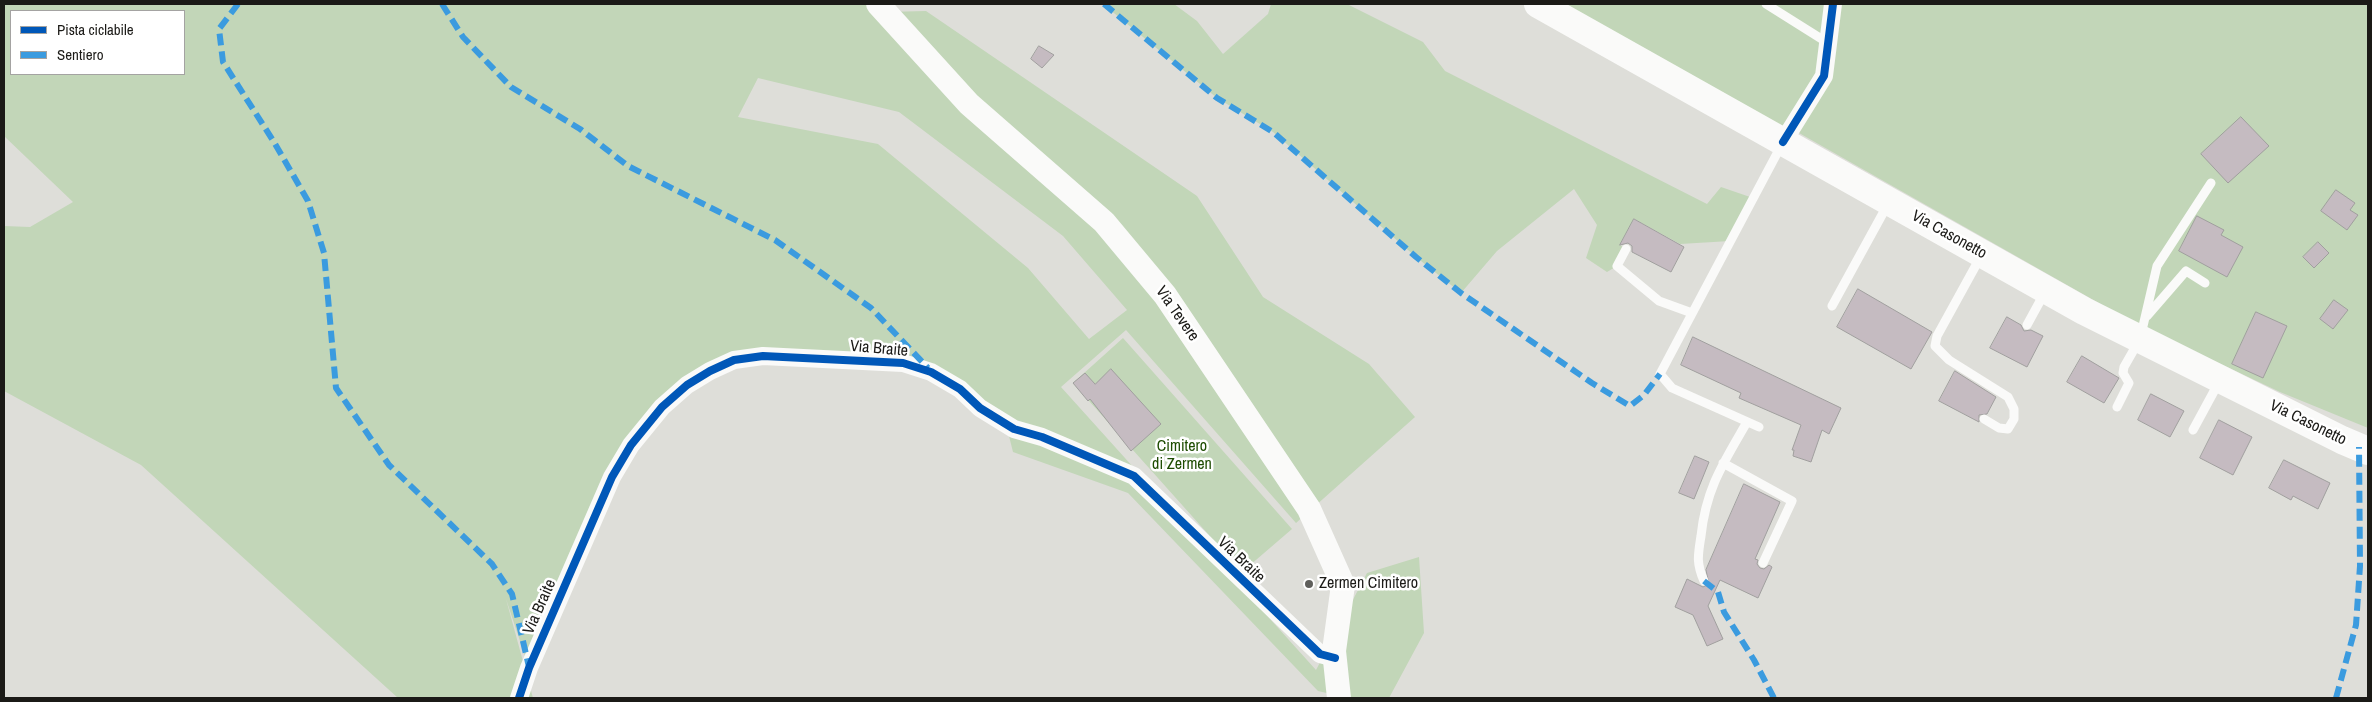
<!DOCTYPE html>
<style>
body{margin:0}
#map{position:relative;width:2372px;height:702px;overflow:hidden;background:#deded9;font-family:"Archivo Narrow",sans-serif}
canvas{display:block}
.frame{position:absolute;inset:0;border:5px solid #1b1a17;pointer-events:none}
.legend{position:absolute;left:10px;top:10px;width:175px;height:65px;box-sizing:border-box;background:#fff;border:1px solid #a4a3a2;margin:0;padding:6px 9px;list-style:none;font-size:15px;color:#1b1a17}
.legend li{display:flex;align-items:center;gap:10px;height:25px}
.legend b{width:25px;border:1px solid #a4a3a2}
</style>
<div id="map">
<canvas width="2372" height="702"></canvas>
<div class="frame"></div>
<ul class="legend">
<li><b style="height:6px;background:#0057b8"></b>Pista ciclabile</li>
<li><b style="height:6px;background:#3b9bdf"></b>Sentiero</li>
</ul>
</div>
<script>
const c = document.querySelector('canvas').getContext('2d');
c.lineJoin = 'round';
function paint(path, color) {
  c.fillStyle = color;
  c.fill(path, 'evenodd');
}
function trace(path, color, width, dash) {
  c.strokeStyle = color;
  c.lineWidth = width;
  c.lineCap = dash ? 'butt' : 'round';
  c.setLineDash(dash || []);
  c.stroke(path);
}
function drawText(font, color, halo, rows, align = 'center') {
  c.font = font + ' "Archivo Narrow",sans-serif';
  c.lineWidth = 5;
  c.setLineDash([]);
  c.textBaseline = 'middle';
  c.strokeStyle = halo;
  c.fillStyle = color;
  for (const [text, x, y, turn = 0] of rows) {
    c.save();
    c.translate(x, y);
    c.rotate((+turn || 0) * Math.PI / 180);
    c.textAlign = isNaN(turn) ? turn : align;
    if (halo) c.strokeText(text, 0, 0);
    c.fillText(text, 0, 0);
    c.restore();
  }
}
const green = new Path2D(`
 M 4,4 L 878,4 L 886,12 L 926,11 L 1197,196 L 1263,297 L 1369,364 L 1415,417 L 1296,523 L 1126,330 L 1061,387 L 1316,670 L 1367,573 L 1419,557 L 1424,633 L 1389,698 L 1348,698 L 1318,691 L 1128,493 L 1013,452 L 1006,424 L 931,372 L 811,359 L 710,371 L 631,445 L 529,668 L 506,599 L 533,698 L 398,698 L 141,465 L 4,391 L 4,226 L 30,227 L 73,202 L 4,136 ZM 11,11 L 184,11 L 184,74 L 11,74 ZM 758,78 L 899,112 L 1063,236 L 1127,310 L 1089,339 L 1028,268 L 878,144 L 738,117 Z
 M 1103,4 L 1174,4 L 1197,21 L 1223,54 L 1268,14 L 1271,4 L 1347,4 L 1423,42 L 1445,71 L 1707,204 L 1721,187 L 1753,198 L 1730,241 L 1680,244 L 1634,219 L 1620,245 L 1626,249 L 1617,266 L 1607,272 L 1586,258 L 1597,225 L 1574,189 L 1497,251 L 1461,293 L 1416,257 L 1273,132 L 1217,98 Z
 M 1539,4 L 2368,4 L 2368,428 L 2280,392 L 2134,323 L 1792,129 L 1783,142 Z
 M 1123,338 L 1292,529 L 1242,572 L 1073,383 Z`);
const building = new Path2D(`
 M 1039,46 L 1054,55 L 1042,68 L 1031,59 Z
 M 2241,117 L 2269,146 L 2228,183 L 2201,154 Z
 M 2336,190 L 2355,203 L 2350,210 L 2358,215 L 2347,230 L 2321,211 Z
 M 2197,216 L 2224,230 L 2221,235 L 2243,247 L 2227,277 L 2179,251 Z
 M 1634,219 L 1684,247 L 1671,272 L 1632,252 L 1632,246 L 1628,243 L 1620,245 Z
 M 2318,242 L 2329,253 L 2314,268 L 2303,257 Z
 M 1858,289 L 1932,332 L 1911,369 L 1837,327 Z
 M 2334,300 L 2348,310 L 2333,329 L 2320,319 Z
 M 2256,312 L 2287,326 L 2263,378 L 2232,364 Z
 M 2007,317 L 2021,325 L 2024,331 L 2031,330 L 2043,336 L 2027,367 L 1990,348 Z
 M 1693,337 L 1841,408 L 1829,434 L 1822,430 L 1811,462 L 1793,456 L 1794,450 L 1792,450 L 1801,425 L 1739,398 L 1741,393 L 1681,365 Z
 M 2082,356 L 2119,378 L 2104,403 L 2067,382 Z
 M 1111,369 L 1161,424 L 1131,451 L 1090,399 L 1088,401 L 1073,383 L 1085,373 L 1095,384 Z
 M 1955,371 L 1996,397 L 1987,414 L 1979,415 L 1979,422 L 1939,401 Z
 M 2151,394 L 2184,411 L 2170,437 L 2138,420 Z
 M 2219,420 L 2252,437 L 2233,475 L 2200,458 Z
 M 1695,456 L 1709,462 L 1694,499 L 1679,493 Z
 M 2284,460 L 2330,483 L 2318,509 L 2293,496 L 2291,500 L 2269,488 Z
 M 1744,484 L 1780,502 L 1755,559 L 1758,560 L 1757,564 L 1760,568 L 1764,569 L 1769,565 L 1772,567 L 1758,598 L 1720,580 L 1708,606 L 1723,639 L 1707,646 L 1693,615 L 1675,607 L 1687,579 L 1703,587 L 1709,584 L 1706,570 Z`);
const lane = new Path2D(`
 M 1766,4 L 1828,43
 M 1626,249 L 1617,266 L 1659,301 L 1692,313
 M 1981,256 L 1937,336 L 1935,346 L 1949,360 L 2008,397 L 2014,409 L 2014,419 L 2008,429 L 1999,428 L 1984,419
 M 1832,306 L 1888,204
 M 2147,316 L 2186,271 L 2205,283
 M 2027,325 L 2045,292
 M 2117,407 L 2129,383 L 2123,373 L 2124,367 L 2140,339 L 2157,266 L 2211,183
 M 1759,427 L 1672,388 L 1660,374 L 1782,144
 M 2193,430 L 2219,382
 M 1723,463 L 1792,501 L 1763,563
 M 1704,581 C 1696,563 1698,555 1701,536 C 1706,488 1724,462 1747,422`);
const street = new Path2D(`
 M 1783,142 L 1824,76 L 1833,4
 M 519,698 L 529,668 L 612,477 L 631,445 L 662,407 L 687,385 L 710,371 L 734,360 L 763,356 L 903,363 L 931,372 L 960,389 L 980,408 L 1014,429 L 1042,437 L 1134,476 L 1320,654 L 1335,658`);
const secondary = new Path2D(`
 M 878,4 L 969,104 L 1104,222 L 1165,295 L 1309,509 L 1343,585 L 1334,651 L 1339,698`);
const primary = new Path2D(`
 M 1538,4 L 2084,311 L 2342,440 L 2368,451`);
const quiet = new Path2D(`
 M 238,4 L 219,29 L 223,62 L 274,142 L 308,201 L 324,253 L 336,388 L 389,465 L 492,564 L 512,594 L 529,667
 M 442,4 L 463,37 L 511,87 L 580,129 L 628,166 L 775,240 L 871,308 L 928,368
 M 1104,4 L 1217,98 L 1273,132 L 1416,257 L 1461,293 L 1592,383 L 1630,406 L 1644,395 L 1660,374
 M 1704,581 L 1718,592 L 1724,612 L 1754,660 L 1774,698
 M 2336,698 L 2356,625 L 2360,566 L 2359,447`);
const cycleway = new Path2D(`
 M 1783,142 L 1824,76 L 1833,4
 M 519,698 L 529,668 L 612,477 L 631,445 L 662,407 L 687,385 L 710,371 L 734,360 L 763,356 L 903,363 L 931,372 L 960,389 L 980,408 L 1014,429 L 1042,437 L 1134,476 L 1320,654 L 1335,658`);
const markers = [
 [1309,584,5,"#5f5f5b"]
];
const streetNames = [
 ["Via Casonetto",1949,235,29],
 ["Via Tevere",1177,314,55],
 ["Via Braite",879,349,5],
 ["Via Casonetto",2308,423,26],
 ["Via Braite",1241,560,44],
 ["Via Braite",540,607,-66]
];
const parkNames = [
 ["Cimitero",1182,447],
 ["di Zermen",1182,465]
];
const poiNames = [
 ["Zermen Cimitero",1319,584]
];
paint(green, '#c2d6b8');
paint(building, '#c5bbc1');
trace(building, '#a09f9e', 1);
trace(lane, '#fafaf9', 9);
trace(street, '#fafaf9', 18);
trace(secondary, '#fafaf9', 24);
trace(primary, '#fafaf9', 28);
trace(quiet, '#3b9bdf', 6, [12, 6]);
trace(cycleway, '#0057b8', 8);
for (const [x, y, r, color] of markers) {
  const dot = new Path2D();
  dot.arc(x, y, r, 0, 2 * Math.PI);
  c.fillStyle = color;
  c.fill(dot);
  trace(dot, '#fff', 2);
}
drawText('16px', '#1b1a17', '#fff', streetNames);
drawText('16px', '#1d4c00', '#fff', parkNames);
drawText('16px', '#1b1a17', '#fff', poiNames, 'left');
</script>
